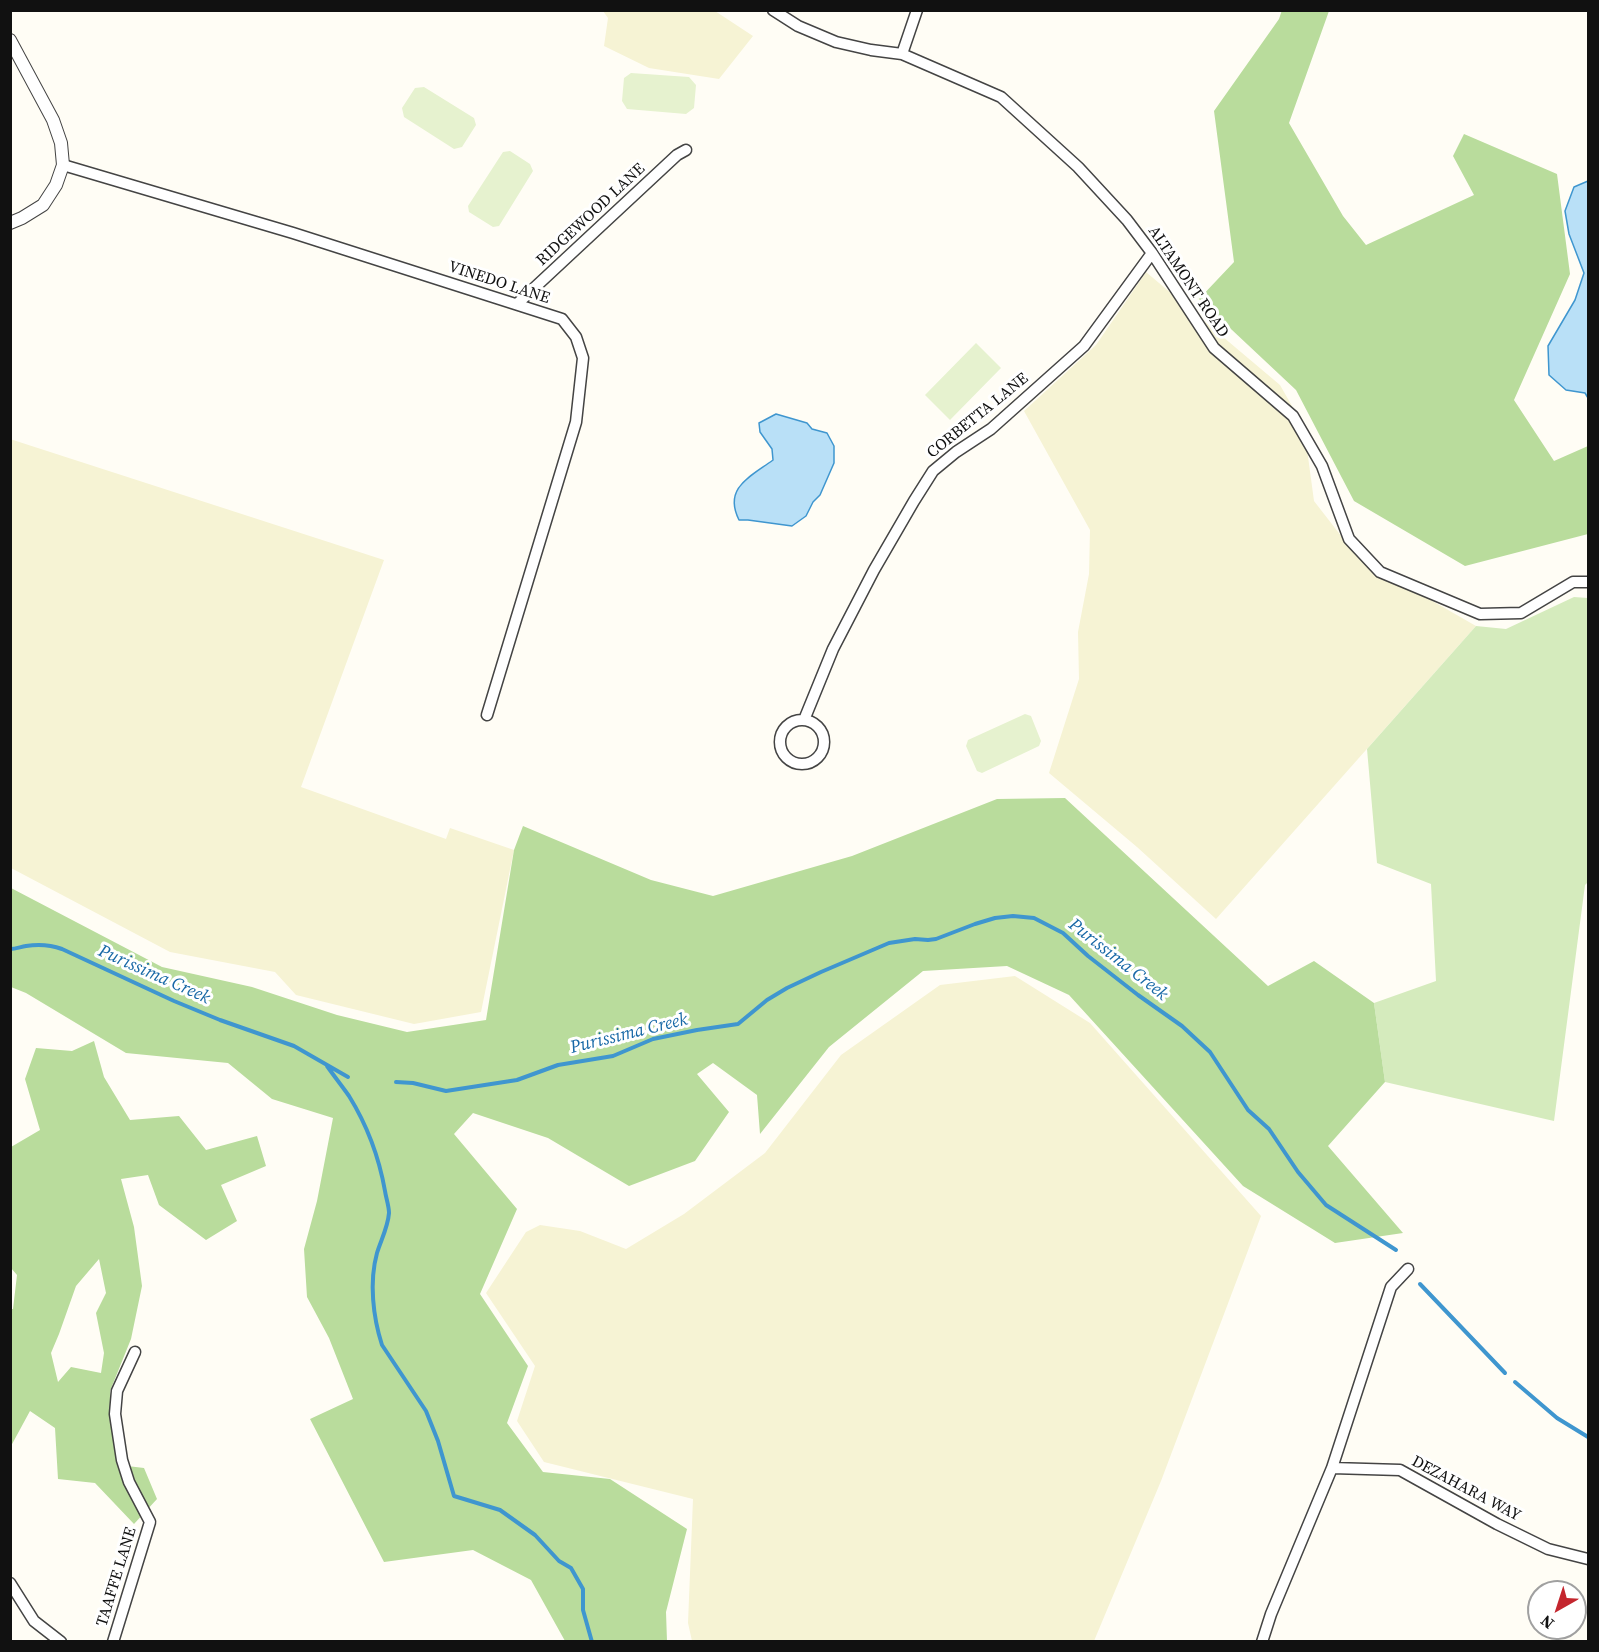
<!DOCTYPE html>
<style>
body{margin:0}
#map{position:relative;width:1599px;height:1652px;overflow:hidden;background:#fffdf5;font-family:"Source Serif 4",serif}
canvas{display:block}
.frame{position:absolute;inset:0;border:12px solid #111;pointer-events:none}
.north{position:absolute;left:1527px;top:1580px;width:60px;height:60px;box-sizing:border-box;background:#fff;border:2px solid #a0a0a0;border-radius:50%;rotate:219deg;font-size:16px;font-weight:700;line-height:24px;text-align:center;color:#111}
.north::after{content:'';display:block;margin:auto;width:21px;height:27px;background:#c4262e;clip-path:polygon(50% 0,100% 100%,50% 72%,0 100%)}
</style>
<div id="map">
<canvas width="1599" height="1652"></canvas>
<div class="frame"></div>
<div class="north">N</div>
</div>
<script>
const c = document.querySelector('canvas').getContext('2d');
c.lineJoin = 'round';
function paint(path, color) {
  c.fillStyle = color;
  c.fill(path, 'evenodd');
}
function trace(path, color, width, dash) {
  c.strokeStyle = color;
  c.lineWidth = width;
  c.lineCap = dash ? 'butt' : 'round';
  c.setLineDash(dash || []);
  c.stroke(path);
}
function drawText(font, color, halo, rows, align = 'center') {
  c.font = font + ' "Source Serif 4",serif';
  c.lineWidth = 6;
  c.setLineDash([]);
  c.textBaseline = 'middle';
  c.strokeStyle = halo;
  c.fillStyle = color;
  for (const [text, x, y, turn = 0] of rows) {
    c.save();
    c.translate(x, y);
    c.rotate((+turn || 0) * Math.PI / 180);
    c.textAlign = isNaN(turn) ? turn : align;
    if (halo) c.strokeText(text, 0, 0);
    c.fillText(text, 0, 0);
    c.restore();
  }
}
const farmland = new Path2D(`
 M 603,11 L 715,11 L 753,36 L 719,79 L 649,68 L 604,46 L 608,18 Z
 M 1146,272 L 1280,385 L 1304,427 L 1314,501 L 1359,559 L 1476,626 L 1216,919 L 1137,847 L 1049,773 L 1079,679 L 1078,632 L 1089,574 L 1090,530 L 1024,411 L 1096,345 Z
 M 10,439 L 384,560 L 301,787 L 446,839 L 450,828 L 514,850 L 481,1012 L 414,1024 L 296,995 L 275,972 L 170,952 L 11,868 Z
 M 1015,976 L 1090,1023 L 1261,1216 L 1161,1481 L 1094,1641 L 692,1641 L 688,1623 L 693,1499 L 544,1462 L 517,1421 L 535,1366 L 486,1293 L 526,1232 L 540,1225 L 580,1231 L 626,1249 L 684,1214 L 765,1153 L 841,1055 L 940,985 Z`);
const green = new Path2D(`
 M 1574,597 L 1588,598 L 1588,882 L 1585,885 L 1554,1121 L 1385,1082 L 1374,1003 L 1436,981 L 1431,884 L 1377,863 L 1367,749 L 1476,626 L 1506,629 Z`);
const forest = new Path2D(`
 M 1282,10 L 1329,11 L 1289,123 L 1343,216 L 1366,245 L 1474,195 L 1453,156 L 1464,134 L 1557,174 L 1570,274 L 1514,400 L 1554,461 L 1588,446 L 1588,534 L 1465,566 L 1354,501 L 1296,390 L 1199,299 L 1234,262 L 1214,111 L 1279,19 Z
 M 1065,798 L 1268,986 L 1314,961 L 1374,1003 L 1385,1082 L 1328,1146 L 1403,1233 L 1335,1243 L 1243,1186 L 1069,995 L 1007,966 L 923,971 L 829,1047 L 760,1134 L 757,1095 L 713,1063 L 697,1074 L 729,1112 L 695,1161 L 629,1186 L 548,1138 L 473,1113 L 454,1134 L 517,1209 L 480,1294 L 528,1366 L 507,1423 L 543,1472 L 610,1479 L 687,1529 L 666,1612 L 667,1641 L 565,1641 L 531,1580 L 473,1550 L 384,1562 L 310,1419 L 353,1399 L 329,1338 L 307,1297 L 304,1249 L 317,1201 L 333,1118 L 272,1099 L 228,1063 L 126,1053 L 26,993 L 11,987 L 11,888 L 162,967 L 252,987 L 337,1015 L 407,1032 L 486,1020 L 514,850 L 523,826 L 651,880 L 713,896 L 852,856 L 997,799 Z
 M 94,1041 L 104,1077 L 130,1120 L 179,1116 L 206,1150 L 257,1136 L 266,1166 L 221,1185 L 237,1221 L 206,1240 L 159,1205 L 148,1175 L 121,1179 L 134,1227 L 142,1286 L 131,1339 L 110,1391 L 119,1465 L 144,1468 L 157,1499 L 134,1524 L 95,1483 L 58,1479 L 55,1428 L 30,1411 L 11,1446 L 10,1309 L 13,1309 L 17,1275 L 11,1268 L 11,1147 L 40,1130 L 25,1079 L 36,1048 L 72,1051 ZM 99,1259 L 106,1293 L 96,1313 L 104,1353 L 101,1373 L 71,1367 L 58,1382 L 51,1353 L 59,1334 L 76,1286 Z`);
const pitch = new Path2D(`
 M 631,73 L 689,77 L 696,85 L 694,108 L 686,114 L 627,109 L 622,101 L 624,78 Z
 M 424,87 L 474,118 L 476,125 L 462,147 L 454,149 L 404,117 L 402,108 L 415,88 Z
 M 510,151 L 530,164 L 533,171 L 499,226 L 493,227 L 469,212 L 468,206 L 503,152 Z
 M 976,343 L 1001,368 L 950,420 L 925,395 Z
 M 1025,714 L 1031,716 L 1041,741 L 1039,746 L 982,773 L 977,771 L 966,746 L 968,740 Z`);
const water = new Path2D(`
 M 1588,181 L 1588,398 L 1585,393 L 1566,390 L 1549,375 L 1548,346 L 1575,300 L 1584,273 L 1569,234 L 1565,211 L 1574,187 Z
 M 776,414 L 807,423 L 812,429 L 827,433 L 834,446 L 834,463 L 820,495 L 813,502 L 806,516 L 792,526 L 748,520 L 739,520 C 723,488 750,477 773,460 L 772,449 L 760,432 L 759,423 Z`);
const stream = new Path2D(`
 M 10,949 C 16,949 20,947 26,946 C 38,944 51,945 62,949 L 174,1001 L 220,1020 L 294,1046 L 348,1077
 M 327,1066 C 334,1076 342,1086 349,1096 C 367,1125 379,1157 385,1191 C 386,1198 389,1206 389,1213 C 388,1227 381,1240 377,1253 C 369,1282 373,1317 382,1345 L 426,1411 L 438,1441 L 454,1496 L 500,1510 L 535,1535 L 559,1561 L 571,1568 L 583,1589 L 583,1610 L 592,1642
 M 396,1082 L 413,1083 L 446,1091 L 517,1080 L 558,1065 L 613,1056 L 653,1039 L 697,1030 L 738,1024 L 767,1000 L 787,988 L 821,972 L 889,943 L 915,939 L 928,940 L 936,939 L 975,924 L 995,918 L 1013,916 L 1034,918 L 1063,933 L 1088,956 L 1138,995 L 1182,1026 L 1210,1052 L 1248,1110 L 1269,1129 L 1298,1172 L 1326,1205 L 1396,1250
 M 1420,1284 L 1505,1373
 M 1515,1382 L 1557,1418 L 1588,1437`);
const minor = new Path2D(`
 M 773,10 L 798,26 L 836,42 L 871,50 L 902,54 L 1001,97 L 1078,167 L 1127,220 L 1152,253 L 1214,348 L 1293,416 L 1322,466 L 1349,539 L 1380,572 L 1480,614 L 1521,613 L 1573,582 L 1588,582
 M 902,54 L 917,10
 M 63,165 L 293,233 L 562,319 L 576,337 L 583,358 L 576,422 L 487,715
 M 517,304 L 677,155 L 686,150
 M 804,720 L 833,649 L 874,570 L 914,501 L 933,471 L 956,452 L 991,429 L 1084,346 L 1152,253
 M780 742a22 22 0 1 1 44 0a22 22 0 1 1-44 0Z
 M 1332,1468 L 1391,1287 L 1408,1269
 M 10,1583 L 34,1621 L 61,1642
 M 113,1642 L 150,1522 L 129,1482 L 122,1460 L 115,1414 L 117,1391 L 135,1352
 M 1262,1642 L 1271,1614 L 1332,1468 L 1400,1470 L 1497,1524 L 1548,1549 L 1588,1559`);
const tertiary = new Path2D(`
 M 10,40 L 53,120 L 61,143 L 63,165 L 56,185 L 43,205 L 22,218 L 10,223`);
const streetNames = [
 ["RIDGEWOOD LANE",591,215,-43],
 ["ALTAMONT ROAD",1188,282,56],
 ["VINEDO LANE",499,283,18],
 ["CORBETTA LANE",978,416,-39],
 ["DEZAHARA WAY",1466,1489,28],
 ["TAAFFE LANE",117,1577,-73]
];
const waterNames = [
 ["Purissima Creek",1118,960,38],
 ["Purissima Creek",154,975,24],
 ["Purissima Creek",629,1034,-14]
];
paint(farmland, '#f6f3d4');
paint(green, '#d5ebbd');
paint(forest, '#b9dc9c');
paint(pitch, '#e6f2cf');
paint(water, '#b9e0f7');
trace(water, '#3f96cf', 1.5);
trace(stream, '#3f96cf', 4);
trace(minor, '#444', 13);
trace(tertiary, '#444', 14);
trace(minor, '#fff', 10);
trace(tertiary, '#fff', 12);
drawText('16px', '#111', '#fff', streetNames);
drawText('italic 18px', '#1768a6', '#fff', waterNames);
</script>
